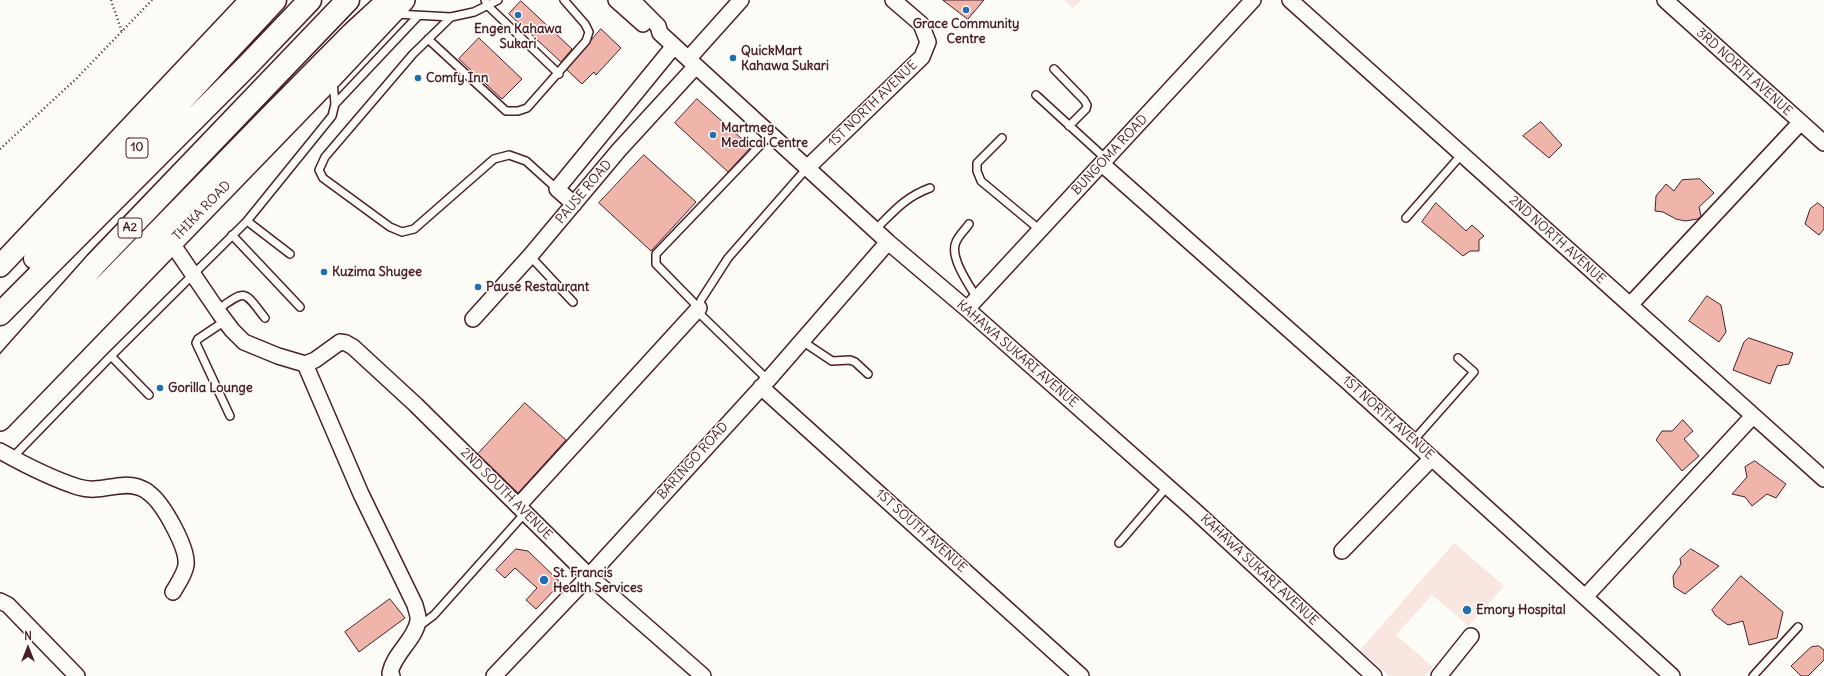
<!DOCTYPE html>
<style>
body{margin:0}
#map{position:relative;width:1824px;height:676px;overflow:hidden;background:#fdfcf7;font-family:Delius,sans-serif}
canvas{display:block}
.north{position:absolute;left:8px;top:628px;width:40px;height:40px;-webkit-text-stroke:3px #fdfcf7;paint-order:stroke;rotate:0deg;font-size:11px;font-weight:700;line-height:16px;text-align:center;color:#4a1f2b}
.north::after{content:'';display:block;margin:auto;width:14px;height:18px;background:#4a1f2b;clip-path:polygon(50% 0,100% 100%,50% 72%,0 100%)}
</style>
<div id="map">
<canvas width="1824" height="676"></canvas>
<div class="north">N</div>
</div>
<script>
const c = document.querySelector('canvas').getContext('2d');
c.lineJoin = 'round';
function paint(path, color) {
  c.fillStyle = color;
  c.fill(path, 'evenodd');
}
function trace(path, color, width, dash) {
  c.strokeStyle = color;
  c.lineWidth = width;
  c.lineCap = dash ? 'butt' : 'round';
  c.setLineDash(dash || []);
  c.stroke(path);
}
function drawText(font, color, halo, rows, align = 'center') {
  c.font = font + ' Delius,sans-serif';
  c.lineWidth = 3;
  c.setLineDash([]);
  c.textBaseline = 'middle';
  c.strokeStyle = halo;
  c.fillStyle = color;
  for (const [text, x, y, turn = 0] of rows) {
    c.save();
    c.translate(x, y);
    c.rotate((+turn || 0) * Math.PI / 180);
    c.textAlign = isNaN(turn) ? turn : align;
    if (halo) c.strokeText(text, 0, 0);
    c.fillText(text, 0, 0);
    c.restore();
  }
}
const built = new Path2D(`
 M 1064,0 L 1081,0 L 1073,8 Z
 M 1454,543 L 1504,586 L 1469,626 L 1432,595 L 1396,635 L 1433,667 L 1425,676 L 1389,676 L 1360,650 Z`);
const building = new Path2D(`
 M 943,0 L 984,0 L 968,19 Z
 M 521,1 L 572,49 L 561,62 L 509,14 Z
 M 601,29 L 621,48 L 596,75 L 594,72 L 582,84 L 567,70 Z
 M 479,38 L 522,79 L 502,99 L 459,59 Z
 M 697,99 L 751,147 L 728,172 L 675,123 Z
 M 1541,122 L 1562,145 L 1549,158 L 1523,136 Z
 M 644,155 L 696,202 L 651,251 L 599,203 Z
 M 1700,179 L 1714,193 L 1699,207 L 1701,216 L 1698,219 L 1685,221 L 1676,219 L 1663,212 L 1655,211 L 1656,196 L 1666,184 L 1674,191 L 1682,180 Z
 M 1436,203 L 1466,231 L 1472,225 L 1484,236 L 1479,240 L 1479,251 L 1470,251 L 1463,256 L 1422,222 Z
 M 1818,203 L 1824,208 L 1824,229 L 1819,235 L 1805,224 L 1810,209 Z
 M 1707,296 L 1721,305 L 1726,332 L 1719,342 L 1689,321 Z
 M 1749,338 L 1793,353 L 1789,364 L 1777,366 L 1770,384 L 1733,370 L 1744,342 Z
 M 525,403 L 566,440 L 518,493 L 478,454 Z
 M 1683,420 L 1693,431 L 1684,439 L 1699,456 L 1682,471 L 1656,440 L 1662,431 L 1672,431 Z
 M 1755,461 L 1786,484 L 1776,498 L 1767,494 L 1752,506 L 1745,497 L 1732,494 L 1747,477 L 1745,467 Z
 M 516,549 L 528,551 L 561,583 L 536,609 L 526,600 L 537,588 L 515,568 L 505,578 L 496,570 Z
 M 1691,549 L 1719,566 L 1685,594 L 1674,587 L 1673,576 L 1681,564 L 1680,559 Z
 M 1741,576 L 1783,612 L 1777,638 L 1749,645 L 1743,621 L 1728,625 L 1715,615 L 1712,610 Z
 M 390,599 L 405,618 L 359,652 L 345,632 Z
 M 1819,646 L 1824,650 L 1824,660 L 1808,676 L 1801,676 L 1791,666 L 1811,647 Z`);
const path = new Path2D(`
 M 111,0 L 122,32
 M 0,149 L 76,79 L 152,0`);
const lane = new Path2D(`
 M 485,0 L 487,5 L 559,74
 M 396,14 L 451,17 L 474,12 L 498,0
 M 451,17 L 413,54 L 325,157 L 319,170 L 323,178 L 390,227 L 402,232 L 414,229 L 494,159 L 509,155 L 526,161 L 557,189
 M 428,39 L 506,111 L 518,111 L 527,108 L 586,41 L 589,32 L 585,24 L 564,0
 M 1054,69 L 1084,100 L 1087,105 L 1086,109 L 1069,126
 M 1036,95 L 1106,159
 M 335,104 L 418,16
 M 1002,138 L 977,163 L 977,171 L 981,181 L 1040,230
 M 1406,218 L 1462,154
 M 247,221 L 290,254
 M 969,224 C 965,230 959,235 956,242 C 949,257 969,285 977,298
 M 875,230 C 893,212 905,197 930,188
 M 232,235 L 300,307
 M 530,256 L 573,302
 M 699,308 L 656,264 L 656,254 L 771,134
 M 217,310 C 247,289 243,290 265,318
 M 225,321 L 198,339 L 196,343 L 230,416
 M 802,341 L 832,361 L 850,360 L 855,362 L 868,374
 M 111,356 L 149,395
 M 768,380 L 702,316 L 699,308 L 701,300 L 728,258 L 807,168
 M 1413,441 L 1474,372 L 1458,358
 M 12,458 L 111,356 L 247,221 L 332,116 L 335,104 L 333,81
 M 1119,543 L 1167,487
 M 418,627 L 434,615 L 525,513
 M 1753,676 L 1798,627`);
const street = new Path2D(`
 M 616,0 L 643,24
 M 632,0 L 658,26 L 660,33 L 888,242 L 967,309 L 1194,510 L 1374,676
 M 1290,0 L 1824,479
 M 1665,0 L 1824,143
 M 689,58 L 741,0
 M 1102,164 L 1349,383 L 1672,676
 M 807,168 L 922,57 L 928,42 L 921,24 L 893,0
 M 574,204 L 557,189 L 674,46
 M 171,242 L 220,314 L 232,330 L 244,342 L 278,356 L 305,364 L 361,494 L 415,605 C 416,610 419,616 418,621 C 415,640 394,653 390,673 L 392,676
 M 1630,305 L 1800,123
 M 967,309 L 1253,0
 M 473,319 L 530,256 L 619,150 L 696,66
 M 305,364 L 315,360 L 340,342 L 346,343 L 353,347 L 416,405 L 589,576 L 703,676
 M 761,387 L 1081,676
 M 0,451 C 25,465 50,478 78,487 C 101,494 117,481 138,487 C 141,488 146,490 149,493 C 163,503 188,548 186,565 C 185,574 177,585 173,592
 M 518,506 L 699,308
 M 1342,551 L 1432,458
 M 1585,597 L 1752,417
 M 0,601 L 8,605 L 77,676
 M 494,676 L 589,576 L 768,380 L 888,242
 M 1439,676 L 1471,636`);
const secondary = new Path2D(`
 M 0,266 L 251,0
 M 0,420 L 332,77 L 404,0`);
const highway = new Path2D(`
 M 35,258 L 275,0
 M 0,314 L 246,67 L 310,0
 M 0,371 L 96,263 L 348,0
 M 0,394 L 270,117 L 352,34 L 389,0`);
const markers = [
 [966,10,4,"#1f6fb2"],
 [518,15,4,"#1f6fb2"],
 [733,58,4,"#1f6fb2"],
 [418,78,4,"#1f6fb2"],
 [713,135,4,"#1f6fb2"],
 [324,272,4,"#1f6fb2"],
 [478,287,4,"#1f6fb2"],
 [160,388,4,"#1f6fb2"],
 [544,580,5,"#1f6fb2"],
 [1467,610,5,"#1f6fb2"]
];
const shields = [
 [137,148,22],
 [130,228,24]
];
const shieldNames = [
 ["10",137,148],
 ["A2",130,228]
];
const poiNames = [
 ["Grace Community",966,24,"center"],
 ["Centre",966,39,"center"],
 ["Engen Kahawa",518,29,"center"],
 ["Sukari",518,44,"center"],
 ["QuickMart",741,51],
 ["Kahawa Sukari",741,66],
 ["Comfy Inn",426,78],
 ["Martmeg",721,128],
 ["Medical Centre",721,143],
 ["Kuzima Shugee",332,272],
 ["Pause Restaurant",486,287],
 ["Gorilla Lounge",168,388],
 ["St. Francis",553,573],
 ["Health Services",553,588],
 ["Emory Hospital",1476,610]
];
const streetNames = [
 ["3RD NORTH AVENUE",1744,72,42],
 ["1ST NORTH AVENUE",873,104,-44],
 ["BUNGOMA ROAD",1110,155,-47],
 ["PAUSE ROAD",584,192,-50],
 ["THIKA ROAD",202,211,-46],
 ["2ND NORTH AVENUE",1557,240,42],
 ["KAHAWA SUKARI AVENUE",1017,354,41],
 ["1ST NORTH AVENUE",1388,418,42],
 ["BARINGO ROAD",693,461,-48],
 ["2ND SOUTH AVENUE",506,494,45],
 ["1ST SOUTH AVENUE",921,531,42],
 ["KAHAWA SUKARI AVENUE",1259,570,43]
];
paint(built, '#f9e6e0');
paint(building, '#efb4aa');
trace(building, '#4a1f2b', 1);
trace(lane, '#4a1f2b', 10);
trace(street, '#4a1f2b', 18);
trace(secondary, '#4a1f2b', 24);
trace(highway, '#4a1f2b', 25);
trace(path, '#4a1f2b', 2.5, [1, 3]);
trace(lane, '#fdfcf7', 7);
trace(street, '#fdfcf7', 15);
trace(secondary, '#fdfcf7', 21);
trace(highway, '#fdfcf7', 22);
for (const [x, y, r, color] of markers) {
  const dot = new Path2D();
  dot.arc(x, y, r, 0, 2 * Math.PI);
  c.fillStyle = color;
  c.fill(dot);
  trace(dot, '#fdfcf7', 1.5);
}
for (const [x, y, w] of shields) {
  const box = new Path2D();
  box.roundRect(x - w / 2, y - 10, w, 20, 3);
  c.fillStyle = '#fdfcf7';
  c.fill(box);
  trace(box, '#4a1f2b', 1);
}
drawText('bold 12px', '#4a1f2b', null, shieldNames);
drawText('bold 13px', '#4a1f2b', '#fdfcf7', poiNames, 'left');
drawText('13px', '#4a1f2b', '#fdfcf7', streetNames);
</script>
